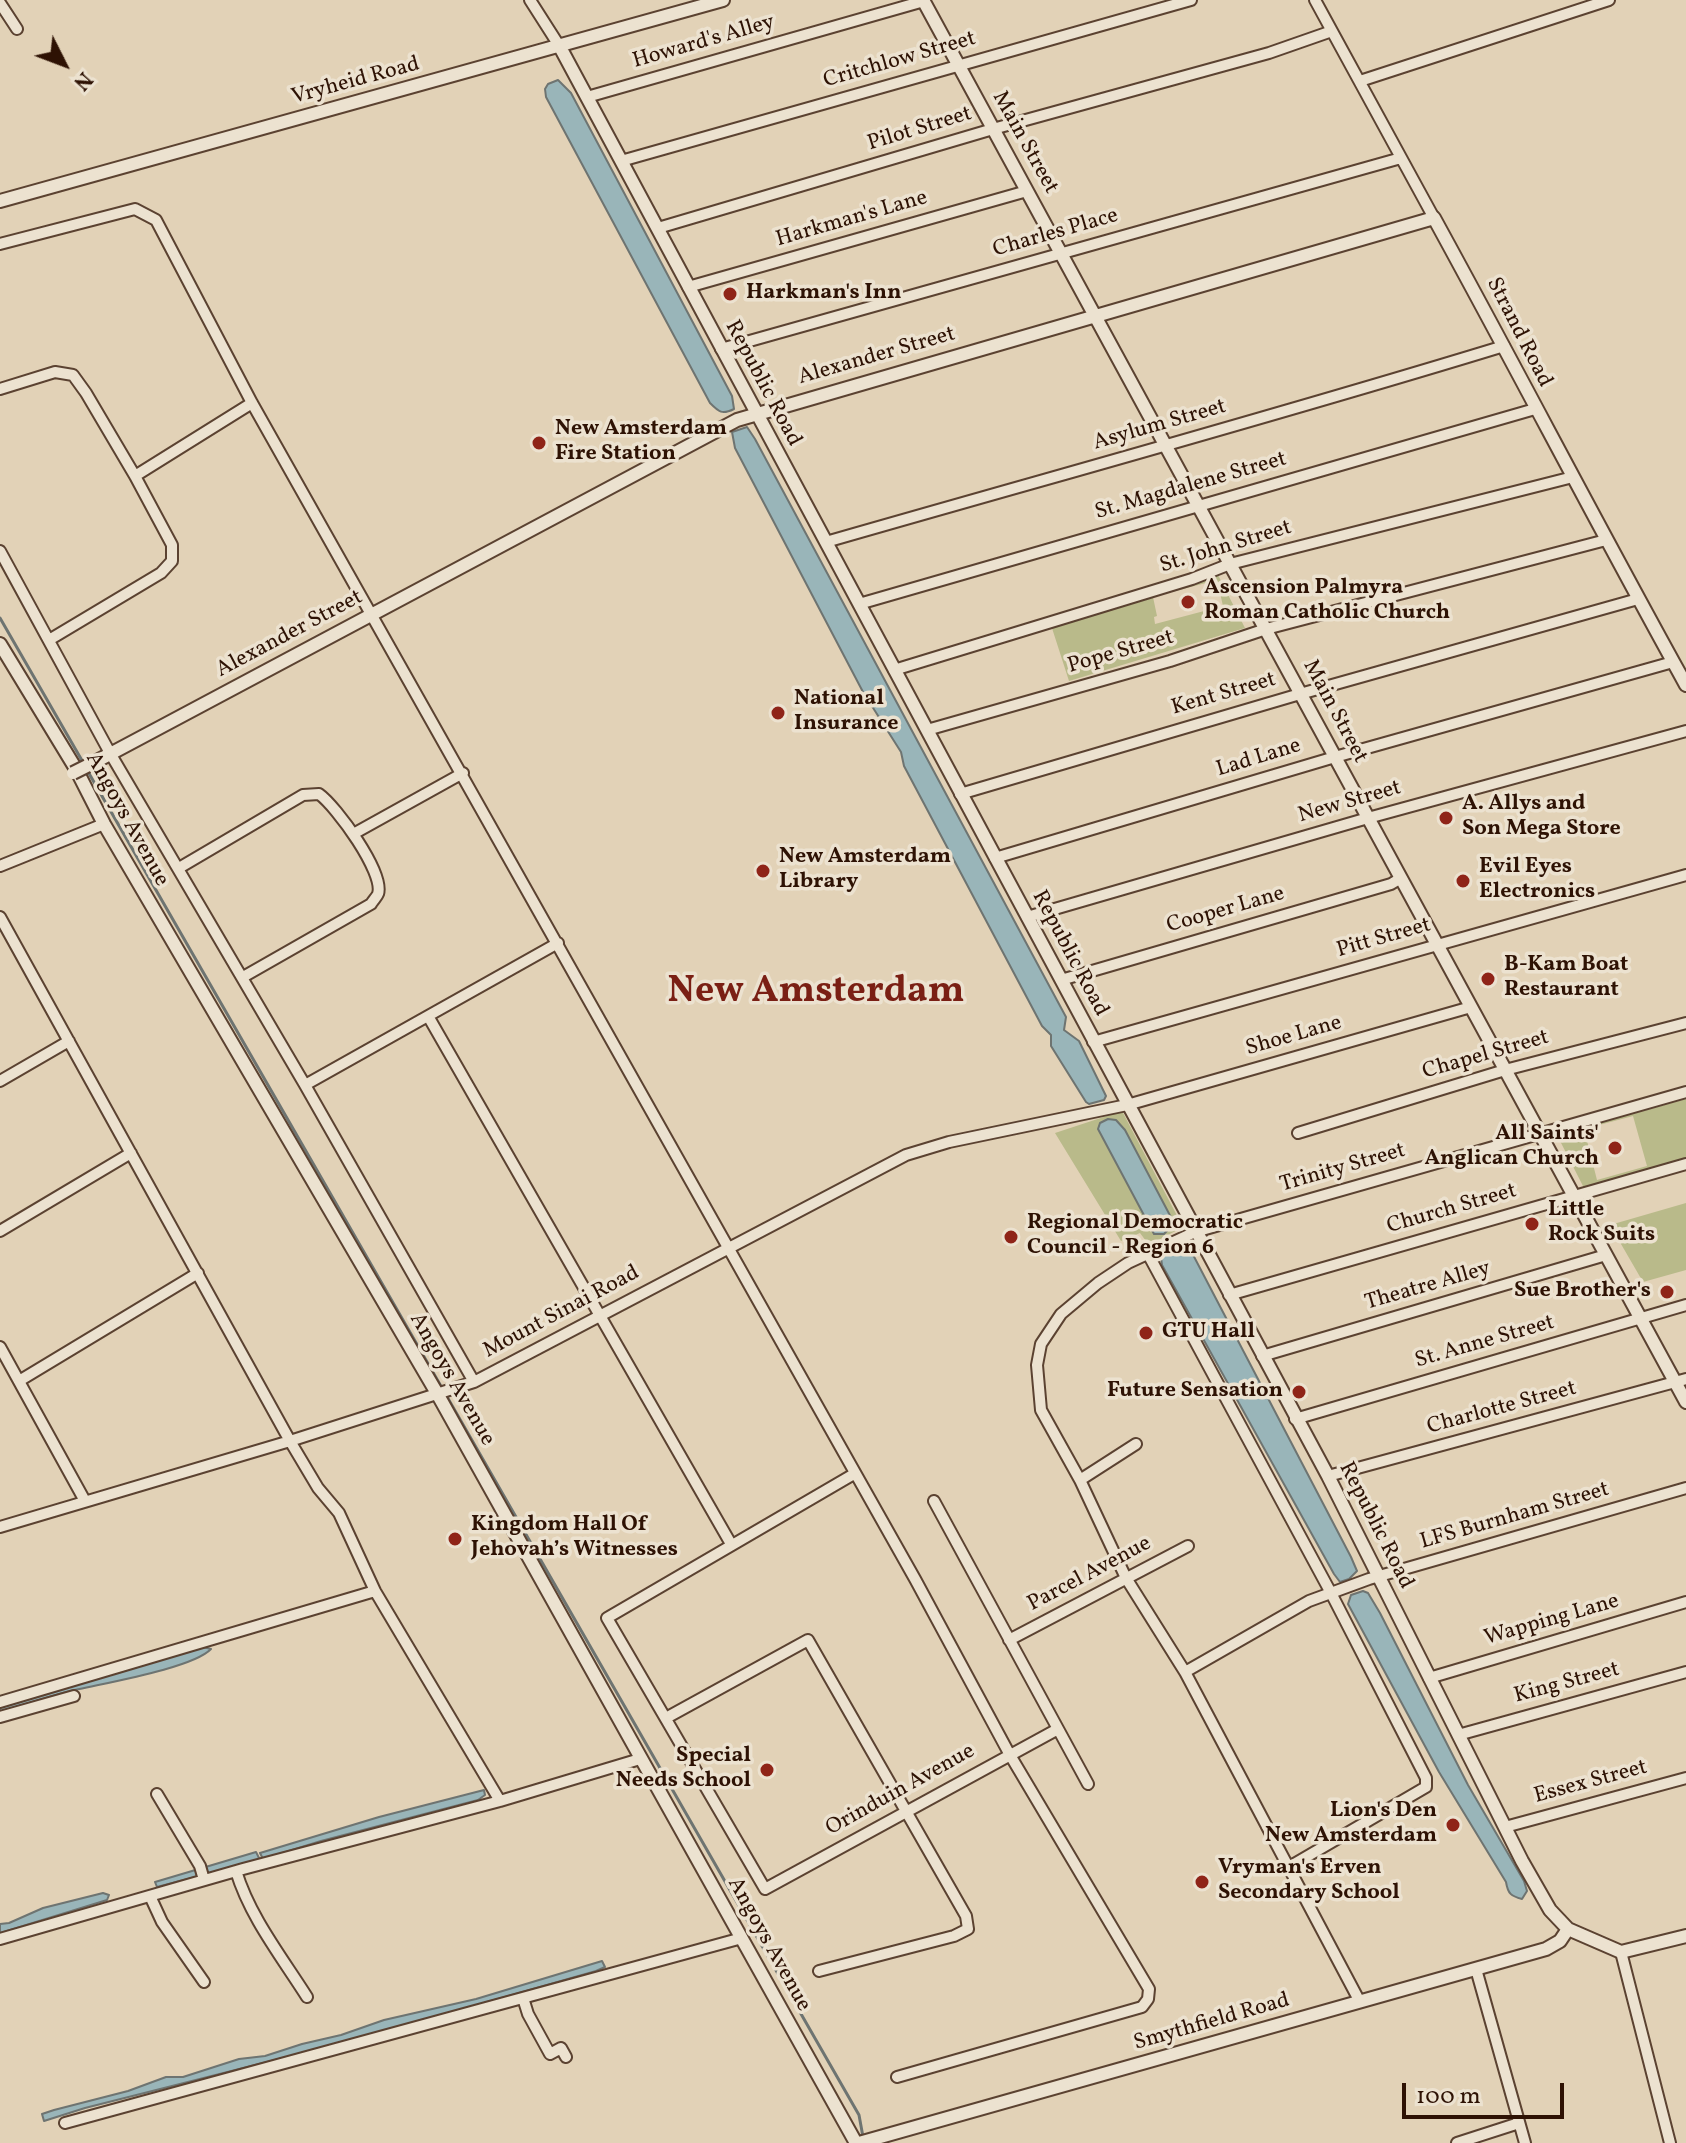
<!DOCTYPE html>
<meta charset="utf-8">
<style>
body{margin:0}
#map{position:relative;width:1686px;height:2143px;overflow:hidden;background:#e2d2b7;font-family:Vollkorn,serif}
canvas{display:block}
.north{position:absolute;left:24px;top:24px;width:80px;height:80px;-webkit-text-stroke:6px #ece2d0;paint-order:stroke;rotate:132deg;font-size:22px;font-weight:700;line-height:32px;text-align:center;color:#2e1204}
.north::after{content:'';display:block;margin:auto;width:28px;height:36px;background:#2e1204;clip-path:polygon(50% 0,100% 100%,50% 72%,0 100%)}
.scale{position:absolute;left:1402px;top:2083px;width:162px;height:36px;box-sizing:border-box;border:4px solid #2e1204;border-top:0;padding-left:10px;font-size:24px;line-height:28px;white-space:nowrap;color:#2e1204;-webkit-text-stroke:6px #ece2d0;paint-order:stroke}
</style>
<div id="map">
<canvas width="1686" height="2143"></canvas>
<div class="north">N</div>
<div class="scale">100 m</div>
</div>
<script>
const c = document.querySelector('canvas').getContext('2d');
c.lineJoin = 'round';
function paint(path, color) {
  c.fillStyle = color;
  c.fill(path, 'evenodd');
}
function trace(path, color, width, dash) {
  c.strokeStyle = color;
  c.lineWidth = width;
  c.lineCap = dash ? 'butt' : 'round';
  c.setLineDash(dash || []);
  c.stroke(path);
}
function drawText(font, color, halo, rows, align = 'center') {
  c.font = font + ' Vollkorn,serif';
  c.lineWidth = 7;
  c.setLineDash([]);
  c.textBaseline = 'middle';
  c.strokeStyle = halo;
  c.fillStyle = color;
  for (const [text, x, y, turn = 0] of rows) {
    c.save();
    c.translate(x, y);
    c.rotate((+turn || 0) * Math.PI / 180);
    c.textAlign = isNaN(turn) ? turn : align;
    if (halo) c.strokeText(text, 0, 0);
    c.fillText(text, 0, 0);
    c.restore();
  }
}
const green = new Path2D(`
 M 1218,575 L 1245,628 L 1069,681 L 1051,625 ZM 1217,580 L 1223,606 L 1155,624 L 1154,617 L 1157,616 L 1153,597 Z
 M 1686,1099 L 1686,1158 L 1584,1188 L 1557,1135 ZM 1633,1116 L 1647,1166 L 1597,1180 L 1584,1129 Z
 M 1122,1111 L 1183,1227 L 1149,1245 L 1140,1233 L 1121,1241 L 1055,1133 Z
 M 1686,1203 L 1686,1270 L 1643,1282 L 1610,1225 Z`);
const water = new Path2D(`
 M 558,80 L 571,93 L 732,396 L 734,409 C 722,415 719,412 710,403 L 546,97 L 545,89 L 548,84 Z
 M 747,427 L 755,439 L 1066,1017 L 1064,1030 L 1079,1041 L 1106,1096 L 1104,1100 L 1089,1104 L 1086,1102 L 1051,1046 L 1051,1035 L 1042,1026 L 904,766 L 901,752 L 863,692 L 735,448 L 732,432 Z
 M 1108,1119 L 1116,1120 L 1125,1130 L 1174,1223 L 1164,1234 L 1154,1234 L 1098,1129 L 1100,1123 Z
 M 1177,1245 L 1190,1249 L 1351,1557 L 1357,1571 L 1349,1579 L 1340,1582 L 1334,1574 L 1162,1265 L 1161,1258 Z
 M 1363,1591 L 1368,1593 L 1380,1613 L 1468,1785 L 1524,1881 L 1527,1891 L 1522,1899 C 1511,1896 1508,1894 1506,1882 L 1439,1772 L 1348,1604 L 1351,1595 Z
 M 203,1647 L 211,1649 C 192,1669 98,1684 67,1692 C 44,1698 22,1705 0,1712 L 0,1706 Z
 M 484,1790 L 485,1795 L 478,1800 L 321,1841 L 263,1859 L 260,1853 L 379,1817 Z
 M 256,1852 L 260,1860 L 157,1887 L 155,1882 Z
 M 103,1893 L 109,1895 L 107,1900 L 0,1933 L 0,1924 L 9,1923 L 43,1908 Z
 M 602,1961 L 605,1967 L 596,1971 L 354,2040 L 85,2108 L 44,2121 L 42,2114 L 54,2110 L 128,2091 L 166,2077 L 183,2077 L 239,2059 L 265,2056 L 302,2044 L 341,2035 L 384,2020 L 476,1999 Z`);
const stream = new Path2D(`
 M 0,618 L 84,764
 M 87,770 L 442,1388
 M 446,1395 L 859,2115 L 863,2137`);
const minor = new Path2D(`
 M 530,0 L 560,47
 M 1315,0 L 1434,218
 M 0,3 L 17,29
 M 1360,81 L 1609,0
 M 587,97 L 924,1
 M 621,161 L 1191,0
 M 658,228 L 993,129 L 1269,53 L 1332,31
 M 0,244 L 135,209 L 156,220 L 252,403 L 915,1579 L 1010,1755 L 1149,1989 L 1148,1999 L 1142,2007 L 897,2077
 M 688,287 L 1027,191
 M 721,349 L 1401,158
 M 0,389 L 55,372 L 73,375 L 86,393 L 135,476 L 172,545 L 172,561 L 161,573 L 49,640
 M 135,476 L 252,403
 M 826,542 C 1052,477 1279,415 1504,346
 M 0,551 L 110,753 L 305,1085 L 474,1382
 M 859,604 L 1535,409
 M 894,670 L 1192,579 L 1230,564 L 1573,477
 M 927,730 L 1170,661 L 1266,629 L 1606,540
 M 960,794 L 1300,694 L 1638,599
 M 355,833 L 463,773
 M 995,858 L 1335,757 L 1673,662
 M 0,866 L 104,824
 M 179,868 L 303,795 L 319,794 C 336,806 385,873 378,894 C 378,895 372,902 371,904 L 243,977
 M 0,917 L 290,1441 L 318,1488 L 339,1513 L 375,1591 L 500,1801
 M 1027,917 L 1368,818 L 1686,731
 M 1061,980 L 1391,884 L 1401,878
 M 428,1016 L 731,1544
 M 1093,1042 L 1686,875
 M 0,1081 L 69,1041
 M 305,1085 L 558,943
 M 1298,1133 L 1505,1070 L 1686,1023
 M 0,1231 L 131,1153
 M 1148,1254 L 1331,1593 L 1426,1778 L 1426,1787 L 1289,1867
 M 1229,1295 L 1686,1164
 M 0,1347 L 85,1501
 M 1262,1356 L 1606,1255
 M 19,1381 L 198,1273
 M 1295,1419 L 1686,1305
 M 854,1474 L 607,1618 L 765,1889 L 1058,1729
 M 1328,1476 L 1686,1379
 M 1080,1480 L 1136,1444
 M 934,1501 L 1088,1784
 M 0,1527 L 290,1441 L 474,1382 L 906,1155 L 949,1142 L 1127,1105 L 1471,1007
 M 1009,1640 L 1188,1546
 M 1185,1672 L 1309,1601 L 1369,1579 L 1686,1488
 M 1429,1678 L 1686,1602
 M 0,1702 L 375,1591
 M 0,1717 L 74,1696
 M 666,1718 L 808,1640 L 966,1916 L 968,1929 L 954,1936 L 819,1971
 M 1458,1735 L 1686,1672
 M 157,1794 L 200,1866 L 204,1880
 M 1505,1827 L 1686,1778
 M 236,1871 C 250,1917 281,1956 307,1997
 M 150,1896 L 162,1922 L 204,1982
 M 0,1939 L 243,1869 L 500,1801 L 640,1759
 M 1621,1952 L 1670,2143
 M 1476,1969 L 1525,2143
 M 523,1998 L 528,2014 L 550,2054 L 561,2048 L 566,2057
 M 1360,2002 L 1185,1672 L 1126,1578 L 1080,1480 L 1041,1410 L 1037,1365 L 1041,1344 L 1061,1314 L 1098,1283 L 1128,1263 L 1195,1232 L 1686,1092
 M 65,2123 L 742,1938
 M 1457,2143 L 1519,2123`);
const tertiary = new Path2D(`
 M 923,0 L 1686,1402
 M 560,47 L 1328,1476 L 1522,1861 L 1550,1910 L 1568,1929 L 1621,1952 L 1686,1936
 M 0,201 L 723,0
 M 0,644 L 76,769 L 104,824 L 438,1395 L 856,2143
 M 95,762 L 737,420 L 1434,218 C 1519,373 1600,530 1686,685
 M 859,2143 L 1546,1949 L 1560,1941 L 1568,1929`);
const tertiaryBridge = new Path2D(`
 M 73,773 L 95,762`);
const markers = [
 [730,294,8,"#8f2418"],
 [539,443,8,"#8f2418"],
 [1188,602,8,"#8f2418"],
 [778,713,8,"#8f2418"],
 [1446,818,8,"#8f2418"],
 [763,871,8,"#8f2418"],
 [1463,881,8,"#8f2418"],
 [1488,979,8,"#8f2418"],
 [1615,1148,8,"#8f2418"],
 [1532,1224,8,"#8f2418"],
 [1011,1237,8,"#8f2418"],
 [1667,1292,8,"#8f2418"],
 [1146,1333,8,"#8f2418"],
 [1299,1392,8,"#8f2418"],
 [455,1539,8,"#8f2418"],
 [767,1770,8,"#8f2418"],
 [1453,1825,8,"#8f2418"],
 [1202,1882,8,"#8f2418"]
];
const streetNames = [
 ["Howard's Alley",704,43,-16],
 ["Critchlow Street",900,61,-16],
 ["Vryheid Road",356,82,-15],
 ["Pilot Street",920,130,-17],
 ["Main Street",1024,143,61],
 ["Harkman's Lane",852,220,-16],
 ["Charles Place",1056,234,-16],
 ["Strand Road",1518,333,63],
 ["Alexander Street",877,357,-16],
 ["Republic Road",762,384,62],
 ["Asylum Street",1160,426,-16],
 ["St. Magdalene Street",1191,487,-16],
 ["St. John Street",1226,548,-17],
 ["Alexander Street",290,635,-28],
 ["Pope Street",1121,653,-16],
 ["Kent Street",1224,695,-16],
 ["Main Street",1334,712,62],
 ["Lad Lane",1259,759,-17],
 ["New Street",1350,803,-16],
 ["Angoys Avenue",126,820,61],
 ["Cooper Lane",1226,911,-16],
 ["Pitt Street",1384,939,-16],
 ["Republic Road",1069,954,62],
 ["Shoe Lane",1294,1037,-16],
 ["Chapel Street",1486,1056,-16],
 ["Trinity Street",1343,1169,-16],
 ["Church Street",1452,1210,-16],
 ["Theatre Alley",1428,1287,-16],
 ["Mount Sinai Road",562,1313,-28],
 ["St. Anne Street",1485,1343,-16],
 ["Angoys Avenue",451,1380,60],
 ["Charlotte Street",1502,1409,-15],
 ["LFS Burnham Street",1515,1517,-16],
 ["Republic Road",1375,1526,63],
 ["Parcel Avenue",1090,1575,-28],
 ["Wapping Lane",1552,1621,-16],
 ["King Street",1567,1684,-15],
 ["Essex Street",1591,1783,-15],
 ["Orinduin Avenue",901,1791,-29],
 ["Angoys Avenue",768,1945,61],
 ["Smythfield Road",1212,2023,-16]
];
const poiNames = [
 ["Harkman's Inn",746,294],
 ["New Amsterdam",555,430],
 ["Fire Station",555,455],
 ["Ascension Palmyra",1204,589],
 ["Roman Catholic Church",1204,614],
 ["National",794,700],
 ["Insurance",794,725],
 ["A. Allys and",1462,805],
 ["Son Mega Store",1462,830],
 ["New Amsterdam",779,858],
 ["Library",779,883],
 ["Evil Eyes",1479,868],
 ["Electronics",1479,893],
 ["B-Kam Boat",1504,966],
 ["Restaurant",1504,991],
 ["All Saints'",1599,1135,"right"],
 ["Anglican Church",1599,1160,"right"],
 ["Little",1548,1211],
 ["Rock Suits",1548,1236],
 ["Regional Democratic",1027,1224],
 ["Council - Region 6",1027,1249],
 ["Sue Brother's",1651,1292,"right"],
 ["GTU Hall",1162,1333],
 ["Future Sensation",1283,1392,"right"],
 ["Kingdom Hall Of",471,1526],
 ["Jehovah’s Witnesses",471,1551],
 ["Special",751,1757,"right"],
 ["Needs School",751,1782,"right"],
 ["Lion's Den",1437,1812,"right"],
 ["New Amsterdam",1437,1837,"right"],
 ["Vryman's Erven",1218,1869],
 ["Secondary School",1218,1894]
];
const townNames = [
 ["New Amsterdam",816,994]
];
paint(green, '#b9ba8a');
paint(water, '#99b5b9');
trace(water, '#6e7471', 2);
trace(stream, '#6e7471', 3);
trace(minor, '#5b4231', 14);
trace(tertiary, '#5b4231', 16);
trace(minor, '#ece2d0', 10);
trace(tertiary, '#ece2d0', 12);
trace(tertiaryBridge, '#5b4231', 16, []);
trace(tertiaryBridge, '#ece2d0', 12);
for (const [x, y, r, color] of markers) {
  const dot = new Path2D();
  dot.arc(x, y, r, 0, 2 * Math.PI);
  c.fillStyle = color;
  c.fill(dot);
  trace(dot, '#ece2d0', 3);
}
drawText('22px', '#2e1204', '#ece2d0', streetNames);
drawText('bold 22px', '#2e1204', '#ece2d0', poiNames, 'left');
drawText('bold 38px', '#7a1f14', '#ece2d0', townNames);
</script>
